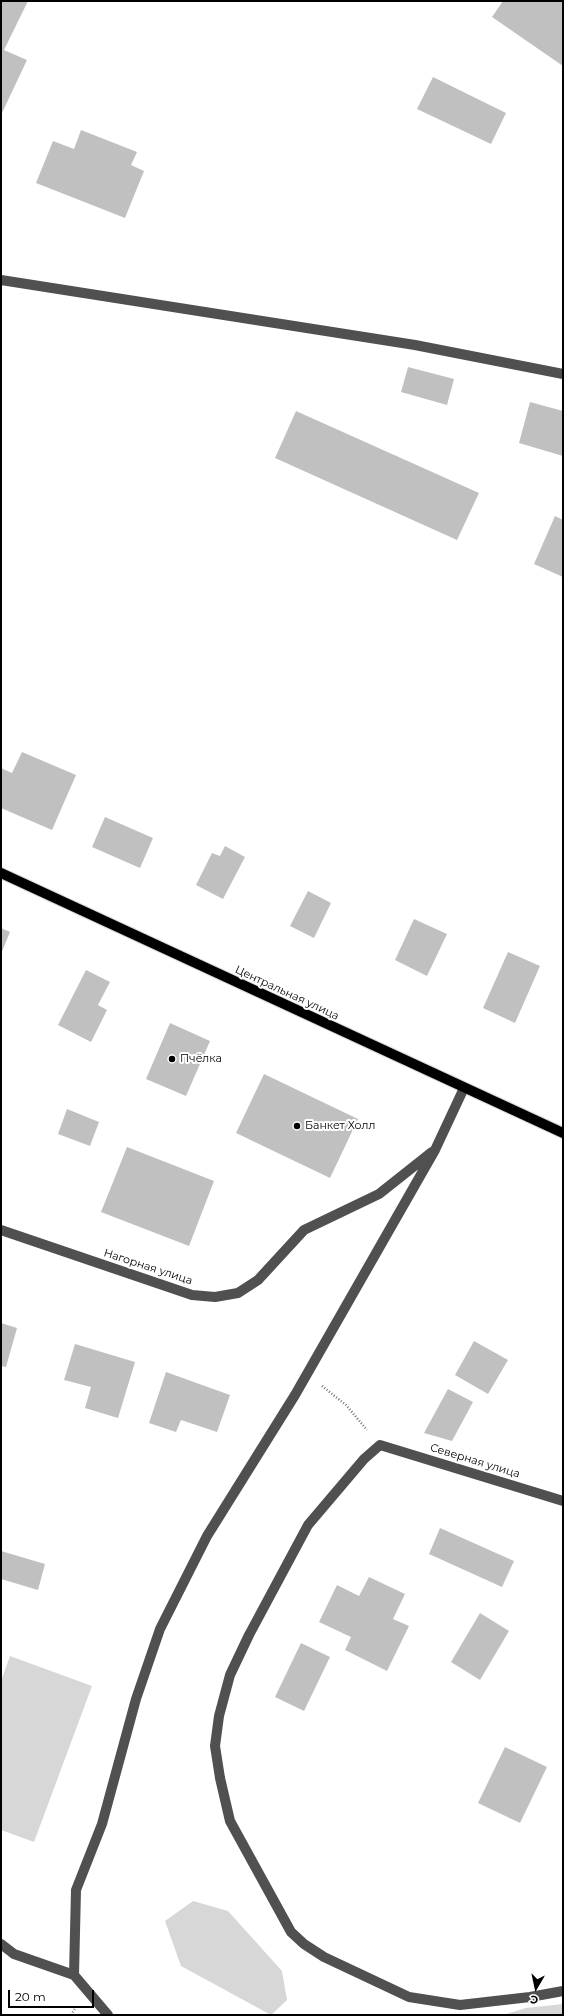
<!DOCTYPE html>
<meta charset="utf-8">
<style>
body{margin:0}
#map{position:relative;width:564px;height:2016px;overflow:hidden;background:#fff;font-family:Montserrat,sans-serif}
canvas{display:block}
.frame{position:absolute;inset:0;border:2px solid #000;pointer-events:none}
.north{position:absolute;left:516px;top:1968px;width:40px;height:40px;-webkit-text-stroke:3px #fff;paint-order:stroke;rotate:189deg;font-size:11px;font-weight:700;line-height:16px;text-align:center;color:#000}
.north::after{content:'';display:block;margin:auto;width:14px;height:18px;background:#000;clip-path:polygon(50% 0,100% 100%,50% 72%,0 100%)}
.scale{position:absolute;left:8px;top:1990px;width:86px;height:18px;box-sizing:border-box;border:2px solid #000;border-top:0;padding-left:5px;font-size:12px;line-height:14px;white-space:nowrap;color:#000;-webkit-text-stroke:3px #fff;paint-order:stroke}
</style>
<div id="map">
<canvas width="564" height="2016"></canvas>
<div class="frame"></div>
<div class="north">С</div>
<div class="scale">20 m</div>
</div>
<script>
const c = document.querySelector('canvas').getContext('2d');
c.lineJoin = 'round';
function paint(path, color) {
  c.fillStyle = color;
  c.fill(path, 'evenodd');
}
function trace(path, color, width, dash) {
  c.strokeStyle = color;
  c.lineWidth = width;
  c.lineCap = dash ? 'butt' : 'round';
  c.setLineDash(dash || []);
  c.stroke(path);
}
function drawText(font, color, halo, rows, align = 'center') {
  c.font = font + ' Montserrat,sans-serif';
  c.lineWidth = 4;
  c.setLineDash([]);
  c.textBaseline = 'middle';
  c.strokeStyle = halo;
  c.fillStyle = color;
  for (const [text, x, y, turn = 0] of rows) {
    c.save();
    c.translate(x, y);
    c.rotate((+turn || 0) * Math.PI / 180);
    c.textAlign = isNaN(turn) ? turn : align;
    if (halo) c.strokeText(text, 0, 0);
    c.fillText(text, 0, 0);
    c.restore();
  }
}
const green = new Path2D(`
 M 10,1656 L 92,1686 L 34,1842 L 1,1830 L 1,1681 Z
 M 193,1901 L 228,1911 L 282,1971 L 287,2000 L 271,2015 L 181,1966 L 165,1921 Z
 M 563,2004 L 563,2015 L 503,2015 L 526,2008 Z`);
const building = new Path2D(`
 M 1,1 L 28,1 L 4,50 L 27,60 L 1,115 Z
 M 503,1 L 563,1 L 563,66 L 492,17 Z
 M 433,77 L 506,113 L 491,144 L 417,109 Z
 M 81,130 L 137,152 L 131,165 L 144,171 L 125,218 L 36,183 L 53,141 L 74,149 Z
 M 408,367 L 454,379 L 447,405 L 401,392 Z
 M 530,402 L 563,411 L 563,456 L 519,443 Z
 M 296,411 L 479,493 L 457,540 L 275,458 Z
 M 555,516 L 563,520 L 563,577 L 534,564 Z
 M 22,752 L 76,775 L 52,830 L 1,808 L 1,768 L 12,773 Z
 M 105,817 L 153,838 L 140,868 L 92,847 Z
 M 225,846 L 245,857 L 223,899 L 196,885 L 212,853 L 220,856 Z
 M 308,891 L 331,903 L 314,938 L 290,926 Z
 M 414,919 L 447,934 L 427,976 L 395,960 Z
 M 1,928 L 10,932 L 1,954 Z
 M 508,952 L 540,966 L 515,1023 L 483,1008 Z
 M 86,970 L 110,982 L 98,1005 L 107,1010 L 91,1042 L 58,1025 Z
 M 170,1023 L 210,1041 L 186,1096 L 146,1079 Z
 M 264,1074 L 358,1119 L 330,1178 L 236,1133 Z
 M 67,1109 L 99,1122 L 90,1146 L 58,1134 Z
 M 127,1147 L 214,1181 L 189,1246 L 101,1212 Z
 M 1,1323 L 17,1328 L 6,1367 L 1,1366 Z
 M 474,1341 L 508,1360 L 488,1394 L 455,1375 Z
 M 75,1344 L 135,1362 L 118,1418 L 85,1408 L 91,1387 L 64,1380 Z
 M 166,1372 L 230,1395 L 217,1432 L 181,1420 L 176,1432 L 149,1423 Z
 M 448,1389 L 473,1402 L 452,1441 L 424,1433 Z
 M 440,1528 L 514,1561 L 502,1587 L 429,1554 Z
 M 1,1551 L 45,1564 L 38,1590 L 1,1579 Z
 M 369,1577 L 405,1594 L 393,1619 L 409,1626 L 387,1671 L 345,1650 L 351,1637 L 319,1622 L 337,1585 L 359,1596 Z
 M 480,1613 L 509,1631 L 480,1680 L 451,1662 Z
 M 301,1643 L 330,1657 L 304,1711 L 275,1697 Z
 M 505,1747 L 547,1767 L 520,1823 L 478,1803 Z`);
const path = new Path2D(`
 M 322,1386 L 346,1405 L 367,1430
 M 71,2015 L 76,2007`);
const minor = new Path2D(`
 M 1,280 L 415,345 L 563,374
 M 1,1230 L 192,1295 L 215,1297 L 238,1293 L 258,1280 L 304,1230 L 379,1194 L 432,1152
 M 563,1501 L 380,1445 L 364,1459 L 308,1525 L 249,1635 L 230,1675 L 219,1716 L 215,1746 L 220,1778 L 230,1821 L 291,1932 L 304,1944 L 324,1957 L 409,1997 L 460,2005 L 530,1997 L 563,1991
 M 1,1944 L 14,1954 L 74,1975 L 108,2015
 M 74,1975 L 76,1890 L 102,1824 L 136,1699 L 160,1629 L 207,1536 L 295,1395 L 435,1150 L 464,1088`);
const major = new Path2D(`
 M 1,873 L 563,1133`);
const markers = [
 [172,1059,4,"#000"],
 [297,1126,4,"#000"]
];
const streetNames = [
 ["Центральная улица",287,993,25],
 ["Нагорная улица",148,1267,18],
 ["Северная улица",475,1461,17]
];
const poiNames = [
 ["Пчёлка",180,1059],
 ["Банкет Холл",305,1126]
];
paint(green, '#d7d7d7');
paint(building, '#c0c0c0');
trace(major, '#dbdbdb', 12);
trace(path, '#727272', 2.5, [1, 2]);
trace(minor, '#505050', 10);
trace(major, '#000', 10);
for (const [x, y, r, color] of markers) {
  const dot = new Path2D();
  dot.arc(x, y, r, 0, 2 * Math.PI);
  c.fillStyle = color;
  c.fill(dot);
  trace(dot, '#fff', 1.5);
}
drawText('11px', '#000', '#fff', streetNames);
drawText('11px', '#000', '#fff', poiNames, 'left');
</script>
